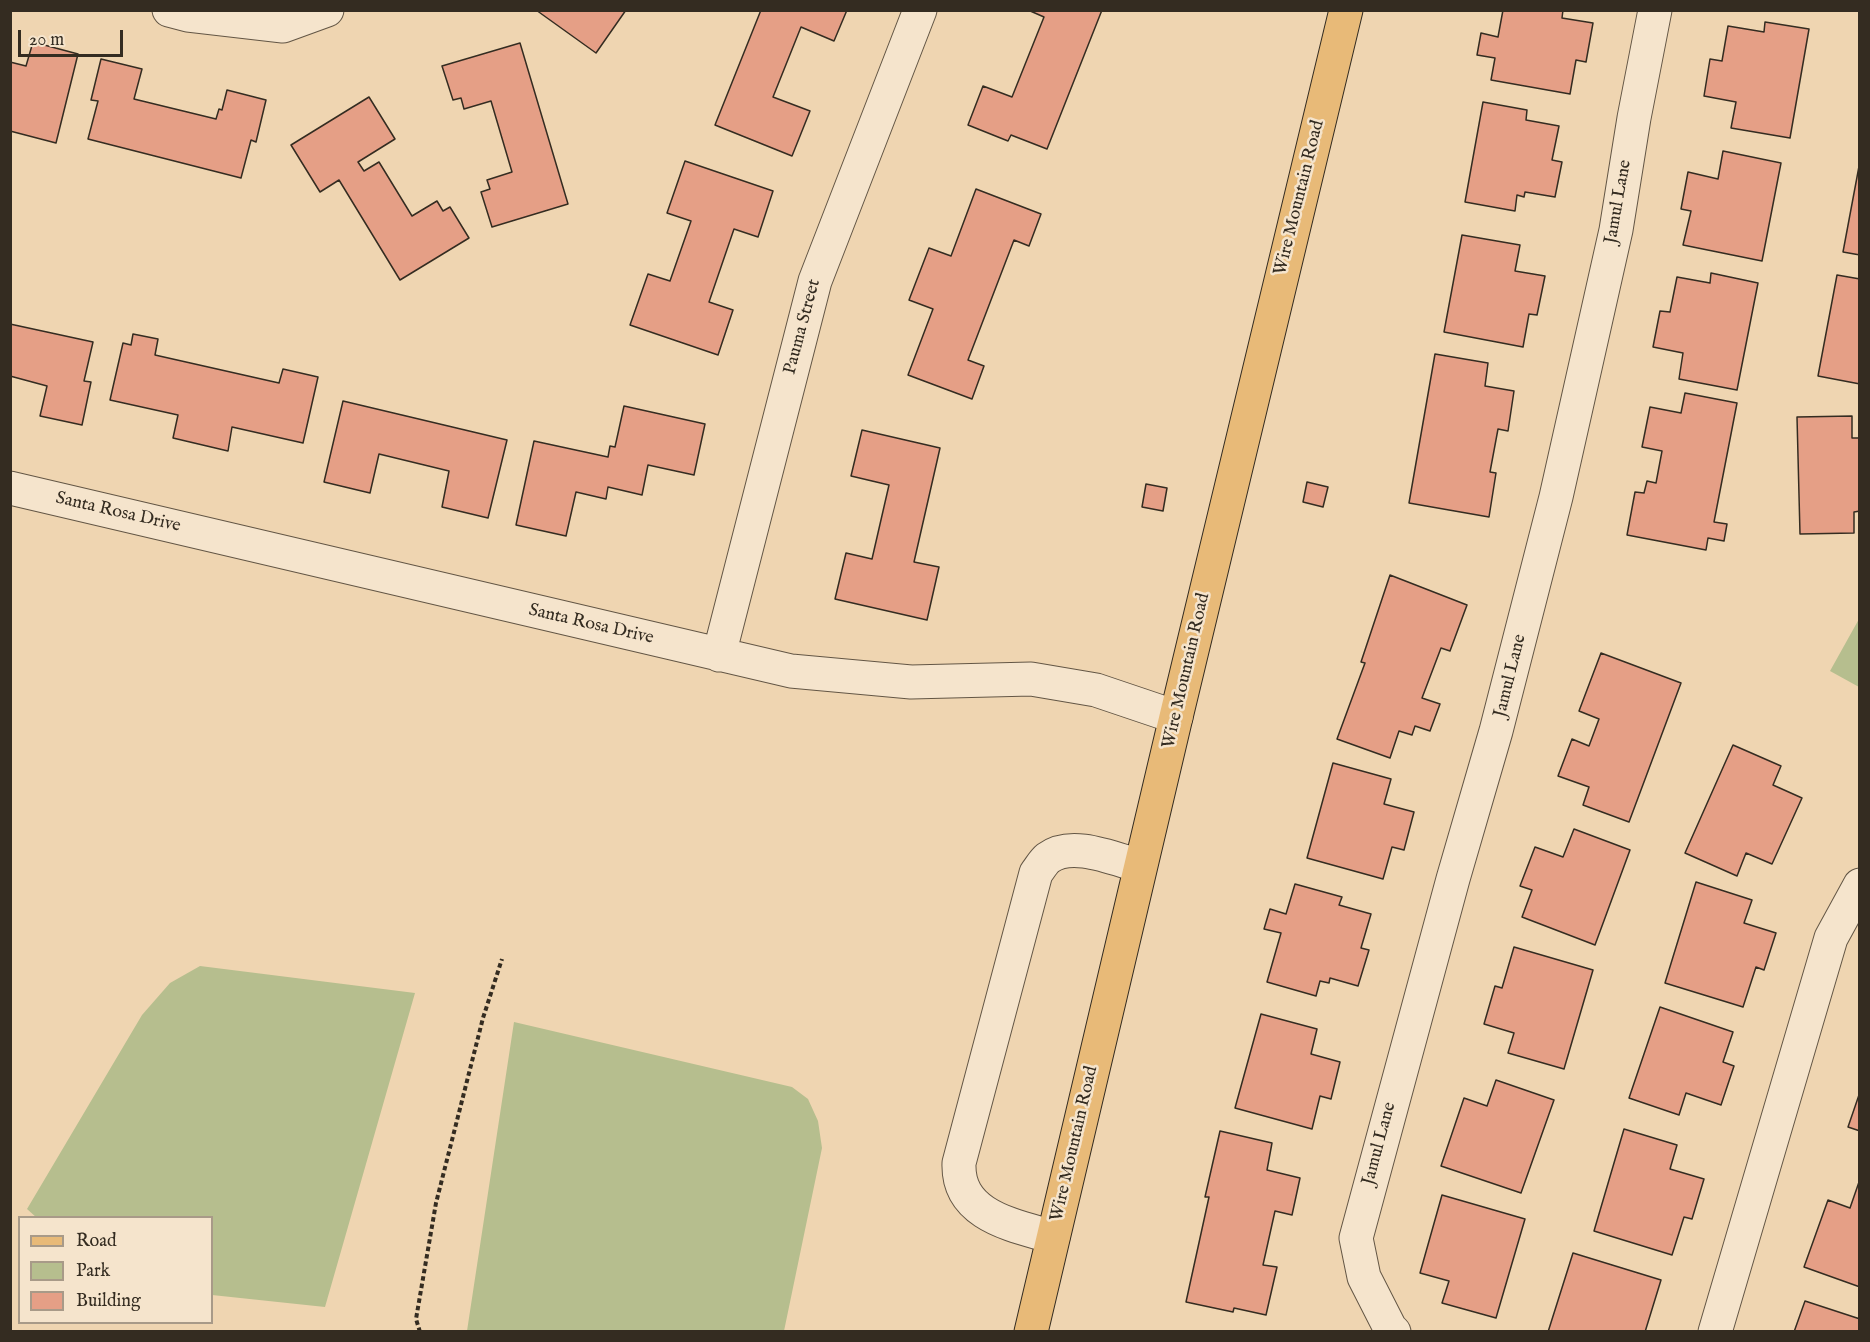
<!DOCTYPE html>
<style>
body{margin:0}
#map{position:relative;width:1870px;height:1342px;overflow:hidden;background:#efd5b1;font-family:"IM FELL English",serif}
canvas{display:block}
.frame{position:absolute;inset:0;border:12px solid #342c21;pointer-events:none}
.legend{position:absolute;left:18px;top:1216px;width:195px;height:108px;box-sizing:border-box;background:#f5e4cc;border:2px solid #a89a88;margin:0;padding:8px 10px;list-style:none;font-size:18px;color:#342c21}
.legend li{display:flex;align-items:center;gap:12px;height:30px}
.legend b{width:30px;border:2px solid #a89a88}
.scale{position:absolute;left:18px;top:30px;width:105px;height:27px;box-sizing:border-box;border:3px solid #342c21;border-top:0;padding-left:8px;font-size:18px;line-height:21px;white-space:nowrap;color:#342c21;-webkit-text-stroke:4px #f5e4cc;paint-order:stroke}
</style>
<div id="map">
<canvas width="1870" height="1342"></canvas>
<div class="frame"></div>
<ul class="legend">
<li><b style="height:8px;background:#e8ba78"></b>Road</li>
<li><b style="height:16px;background:#b6be8e"></b>Park</li>
<li><b style="height:16px;background:#e59f86"></b>Building</li>
</ul>
<div class="scale">20 m</div>
</div>
<script>
const c = document.querySelector('canvas').getContext('2d');
c.lineJoin = 'round';
function paint(path, color) {
  c.fillStyle = color;
  c.fill(path, 'evenodd');
}
function trace(path, color, width, dash) {
  c.strokeStyle = color;
  c.lineWidth = width;
  c.lineCap = dash ? 'butt' : 'round';
  c.setLineDash(dash || []);
  c.stroke(path);
}
function drawText(font, color, halo, rows, align = 'center') {
  c.font = font + ' "IM FELL English",serif';
  c.lineWidth = 5;
  c.setLineDash([]);
  c.textBaseline = 'middle';
  c.strokeStyle = halo;
  c.fillStyle = color;
  for (const [text, x, y, turn = 0] of rows) {
    c.save();
    c.translate(x, y);
    c.rotate((+turn || 0) * Math.PI / 180);
    c.textAlign = isNaN(turn) ? turn : align;
    if (halo) c.strokeText(text, 0, 0);
    c.fillText(text, 0, 0);
    c.restore();
  }
}
const green = new Path2D(`
 M 1859,619 L 1860,687 L 1859,687 L 1830,671 Z
 M 200,966 L 415,993 L 325,1307 L 212,1295 L 212,1218 L 37,1218 L 27,1209 L 142,1015 L 170,983 Z
 M 514,1022 L 792,1087 L 808,1099 L 818,1121 L 822,1148 L 784,1331 L 467,1331 Z`);
const building = new Path2D(`
 M 536,10 L 626,10 L 596,53 Z
 M 761,10 L 847,10 L 834,41 L 801,27 L 773,97 L 810,111 L 792,156 L 715,125 Z
 M 1028,10 L 1102,10 L 1047,149 L 1011,135 L 1008,141 L 968,125 L 983,86 L 1012,97 L 1044,17 Z
 M 1503,10 L 1563,10 L 1562,18 L 1593,23 L 1586,62 L 1576,60 L 1570,94 L 1491,80 L 1495,58 L 1477,55 L 1481,33 L 1498,37 Z
 M 1765,22 L 1809,29 L 1790,138 L 1731,128 L 1736,102 L 1704,96 L 1710,59 L 1722,61 L 1728,26 L 1764,32 Z
 M 33,42 L 78,54 L 56,143 L 10,131 L 10,62 L 26,66 Z
 M 520,43 L 568,204 L 492,227 L 481,192 L 490,189 L 487,180 L 512,172 L 491,101 L 464,109 L 461,98 L 453,100 L 442,66 Z
 M 101,59 L 142,69 L 134,99 L 216,119 L 219,109 L 222,110 L 227,90 L 266,100 L 256,142 L 251,140 L 241,178 L 88,139 L 98,101 L 91,100 Z
 M 369,97 L 395,139 L 358,162 L 364,171 L 379,162 L 412,216 L 437,201 L 443,211 L 450,207 L 469,238 L 400,280 L 339,180 L 320,192 L 291,145 Z
 M 1483,102 L 1527,110 L 1526,120 L 1559,126 L 1552,160 L 1562,162 L 1555,197 L 1525,192 L 1524,197 L 1517,195 L 1515,211 L 1465,202 Z
 M 1723,151 L 1781,163 L 1762,261 L 1683,245 L 1691,211 L 1681,209 L 1688,172 L 1718,179 Z
 M 685,161 L 773,191 L 758,237 L 734,229 L 709,302 L 733,310 L 718,355 L 630,325 L 648,274 L 670,281 L 691,221 L 667,213 Z
 M 1860,161 L 1860,255 L 1843,252 Z
 M 976,189 L 1041,214 L 1029,246 L 1014,240 L 968,360 L 984,366 L 972,399 L 908,375 L 933,309 L 909,300 L 929,248 L 951,256 Z
 M 1462,235 L 1520,245 L 1515,271 L 1545,276 L 1537,315 L 1529,314 L 1523,347 L 1444,332 Z
 M 1711,273 L 1758,283 L 1737,390 L 1679,379 L 1683,353 L 1653,347 L 1660,311 L 1670,312 L 1677,277 L 1710,283 Z
 M 1837,275 L 1860,279 L 1860,384 L 1818,376 Z
 M 10,324 L 93,342 L 84,381 L 91,382 L 82,425 L 40,416 L 47,386 L 10,376 Z
 M 133,334 L 158,339 L 155,355 L 279,383 L 283,369 L 318,377 L 303,443 L 232,427 L 228,451 L 173,438 L 178,415 L 110,400 L 123,343 L 131,345 Z
 M 1435,354 L 1488,363 L 1485,386 L 1514,391 L 1508,431 L 1498,429 L 1490,472 L 1496,473 L 1489,517 L 1409,503 Z
 M 1685,393 L 1737,403 L 1714,522 L 1727,524 L 1724,541 L 1708,538 L 1706,550 L 1627,535 L 1635,492 L 1644,493 L 1647,481 L 1656,483 L 1662,451 L 1642,447 L 1650,407 L 1681,413 Z
 M 343,401 L 507,440 L 488,518 L 442,507 L 449,471 L 379,454 L 370,493 L 324,482 Z
 M 624,406 L 705,424 L 694,475 L 648,465 L 642,495 L 608,487 L 606,499 L 576,492 L 566,536 L 516,525 L 534,441 L 608,457 L 610,446 L 615,447 Z
 M 1852,416 L 1852,438 L 1860,438 L 1860,511 L 1854,512 L 1854,533 L 1800,534 L 1797,417 Z
 M 862,430 L 940,448 L 914,562 L 939,567 L 927,620 L 835,599 L 846,553 L 872,559 L 889,485 L 851,476 Z
 M 1307,482 L 1328,487 L 1323,507 L 1303,502 Z
 M 1146,484 L 1167,488 L 1163,511 L 1142,507 Z
 M 1390,575 L 1467,605 L 1450,651 L 1441,648 L 1422,698 L 1440,704 L 1430,731 L 1415,726 L 1412,735 L 1399,731 L 1390,758 L 1337,739 L 1365,663 L 1361,662 Z
 M 1601,653 L 1681,683 L 1629,822 L 1583,805 L 1589,787 L 1558,776 L 1572,739 L 1589,746 L 1599,719 L 1579,711 Z
 M 1733,745 L 1781,766 L 1773,785 L 1802,798 L 1772,864 L 1746,853 L 1737,876 L 1685,853 Z
 M 1333,763 L 1391,779 L 1384,804 L 1414,812 L 1404,850 L 1392,847 L 1383,879 L 1307,858 Z
 M 1574,829 L 1630,850 L 1595,945 L 1522,917 L 1532,890 L 1520,886 L 1535,847 L 1563,857 Z
 M 1696,882 L 1752,900 L 1744,923 L 1776,933 L 1764,970 L 1756,967 L 1743,1007 L 1665,983 Z
 M 1295,884 L 1342,897 L 1339,905 L 1371,914 L 1361,948 L 1369,950 L 1358,986 L 1330,978 L 1329,983 L 1320,981 L 1316,996 L 1267,982 L 1281,933 L 1264,929 L 1270,909 L 1286,914 Z
 M 1514,947 L 1593,970 L 1564,1069 L 1508,1053 L 1514,1033 L 1484,1024 L 1495,986 L 1502,988 Z
 M 1660,1007 L 1733,1032 L 1723,1062 L 1734,1066 L 1721,1105 L 1686,1093 L 1679,1115 L 1629,1098 Z
 M 1261,1014 L 1317,1029 L 1311,1054 L 1340,1062 L 1331,1099 L 1320,1096 L 1312,1129 L 1235,1108 Z
 M 1496,1080 L 1554,1100 L 1521,1193 L 1441,1166 L 1464,1098 L 1487,1106 Z
 M 1860,1092 L 1860,1131 L 1848,1127 Z
 M 1624,1129 L 1677,1145 L 1670,1169 L 1704,1179 L 1692,1219 L 1684,1217 L 1672,1255 L 1594,1231 Z
 M 1220,1131 L 1272,1143 L 1267,1170 L 1300,1178 L 1292,1215 L 1275,1211 L 1263,1265 L 1277,1267 L 1266,1315 L 1234,1308 L 1233,1312 L 1186,1302 L 1209,1197 L 1205,1197 Z
 M 1859,1182 L 1860,1182 L 1860,1287 L 1804,1267 L 1828,1200 L 1850,1208 Z
 M 1442,1195 L 1525,1219 L 1496,1318 L 1442,1303 L 1449,1281 L 1420,1273 Z
 M 1573,1253 L 1661,1280 L 1645,1332 L 1548,1332 Z
 M 1805,1301 L 1860,1319 L 1860,1332 L 1794,1332 Z`);
const path = new Path2D(`
 M 420,1332 L 416,1319 L 436,1203 L 483,1018 L 502,959`);
const minor = new Path2D(`
 M 169,10 L 188,15 L 283,26 L 327,10
 M 10,488 L 791,671 L 911,682 L 1031,679 L 1096,690 L 1176,717
 M 719,655 L 815,281 L 920,10
 M 1053,1237 C 1013,1225 957,1216 959,1163 L 1036,873 C 1040,868 1043,862 1048,858 C 1072,840 1114,859 1140,866
 M 1394,1332 L 1390,1328 L 1364,1277 L 1356,1238 L 1453,879 L 1496,731 L 1556,497 L 1616,230 L 1634,118 L 1655,10
 M 1715,1332 L 1831,938 L 1860,885`);
const major = new Path2D(`
 M 1031,1332 L 1176,717 L 1346,10`);
const streetNames = [
 ["Wire Mountain Road",1300,198,-76],
 ["Jamul Lane",1619,202,-80],
 ["Pauma Street",803,327,-75],
 ["Santa Rosa Drive",118,513,13],
 ["Santa Rosa Drive",591,625,13],
 ["Wire Mountain Road",1187,671,-77],
 ["Jamul Lane",1511,676,-76],
 ["Wire Mountain Road",1075,1144,-77],
 ["Jamul Lane",1380,1144,-75]
];
paint(green, '#b6be8e');
paint(building, '#e59f86');
trace(building, '#342c21', 1.5);
trace(minor, '#635645', 35);
trace(major, '#342c21', 35);
trace(path, '#342c21', 4, [4.5, 3]);
trace(minor, '#f5e4cc', 33);
trace(major, '#e8ba78', 33);
drawText('18px', '#342c21', '#f5e4cc', streetNames);
</script>
